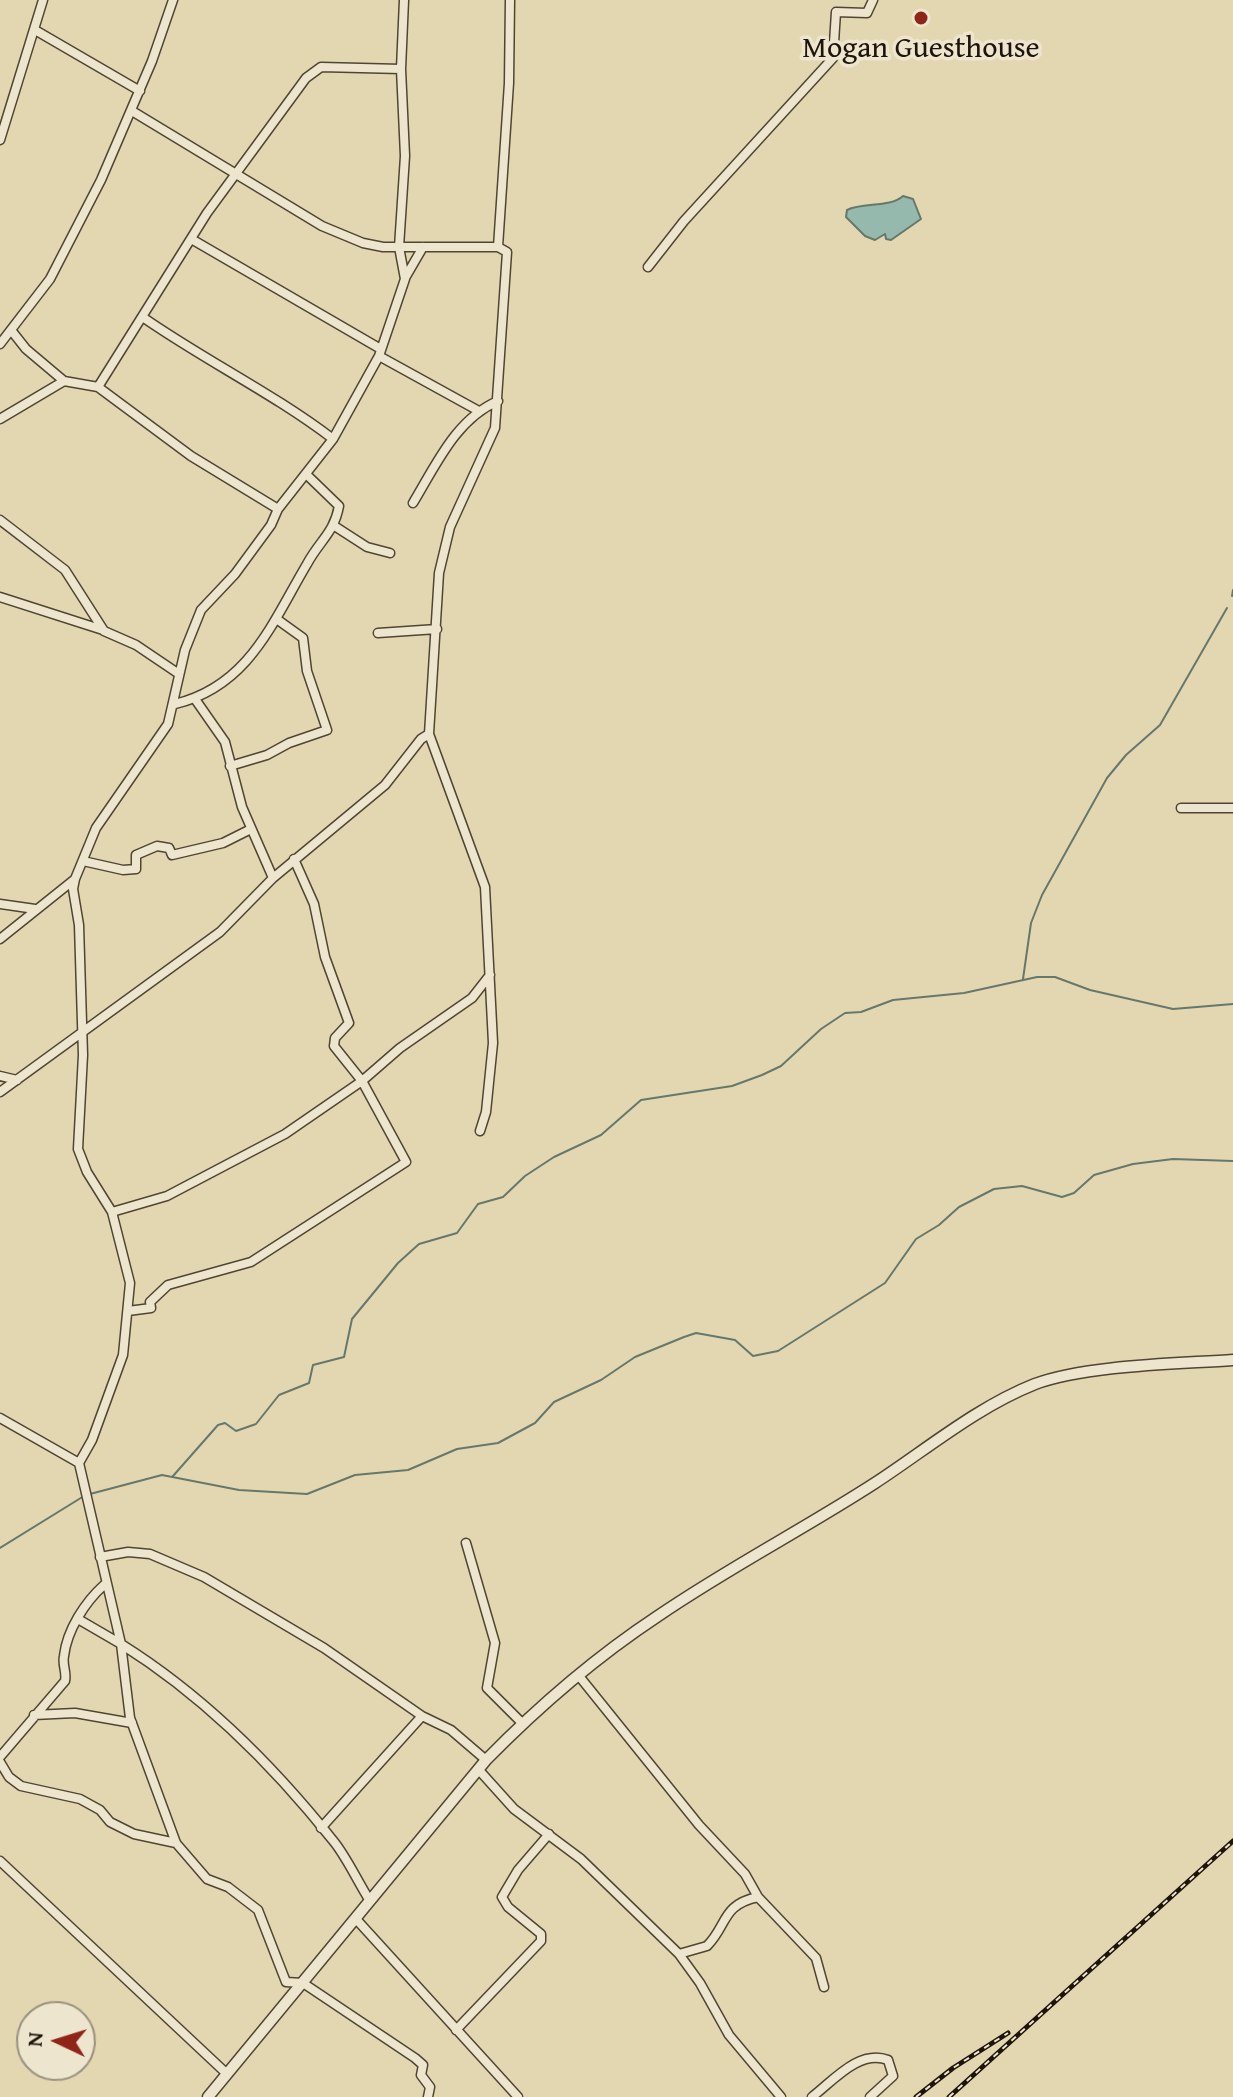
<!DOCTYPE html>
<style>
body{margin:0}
#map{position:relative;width:1233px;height:2097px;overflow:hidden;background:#e3d7b2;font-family:"Gentium Book Plus",serif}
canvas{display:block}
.north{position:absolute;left:16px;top:2001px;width:80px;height:80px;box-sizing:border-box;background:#ede5cd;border:2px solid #9b917f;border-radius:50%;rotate:274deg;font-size:22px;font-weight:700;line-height:32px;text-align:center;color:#1f1409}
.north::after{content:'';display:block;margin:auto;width:28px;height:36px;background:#8f2418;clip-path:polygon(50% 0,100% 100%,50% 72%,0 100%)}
</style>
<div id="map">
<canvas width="1233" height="2097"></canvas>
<div class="north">N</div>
</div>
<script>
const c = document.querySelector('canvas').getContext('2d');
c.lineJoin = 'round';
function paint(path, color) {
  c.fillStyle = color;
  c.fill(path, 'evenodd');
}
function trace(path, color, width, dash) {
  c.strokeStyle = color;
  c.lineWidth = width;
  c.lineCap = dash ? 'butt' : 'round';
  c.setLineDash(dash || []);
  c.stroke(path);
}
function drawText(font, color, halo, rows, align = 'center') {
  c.font = font + ' "Gentium Book Plus",serif';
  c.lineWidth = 7;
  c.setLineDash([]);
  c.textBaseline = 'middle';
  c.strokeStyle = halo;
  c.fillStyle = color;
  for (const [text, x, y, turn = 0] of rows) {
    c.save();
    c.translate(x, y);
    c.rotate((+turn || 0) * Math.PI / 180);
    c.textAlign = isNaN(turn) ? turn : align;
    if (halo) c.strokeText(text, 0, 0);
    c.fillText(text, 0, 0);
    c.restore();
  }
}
const water = new Path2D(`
 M 903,196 L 913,199 L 921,219 L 891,240 L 886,239 L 885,234 L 875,240 L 865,236 L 846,217 L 847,210 C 863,202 890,208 903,196 Z`);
const stream = new Path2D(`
 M 1232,596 L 1233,590
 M 1023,979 L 1031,923 L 1042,895 L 1107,778 L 1126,755 L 1160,725 L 1227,608
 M 173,1476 L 218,1425 L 225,1423 L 236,1431 L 256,1424 L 279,1395 L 309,1383 L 313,1365 L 344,1357 L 352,1319 L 398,1263 L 419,1244 L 457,1233 L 478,1204 L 503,1197 L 525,1176 L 554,1157 L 601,1135 L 641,1100 L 732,1086 L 762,1075 L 781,1066 L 821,1029 L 845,1013 L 861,1012 L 893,1000 L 964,993 L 1037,977 L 1055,977 L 1090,990 L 1173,1009 L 1233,1004
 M 90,1494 L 162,1475 L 239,1490 L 307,1494 L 355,1475 L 408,1470 L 457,1449 L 498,1443 L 535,1423 L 554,1402 L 601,1380 L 635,1357 L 684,1337 L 696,1333 L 735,1340 L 753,1356 L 778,1351 L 885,1283 L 916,1239 L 939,1225 L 959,1207 L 994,1189 L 1022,1186 L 1062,1197 L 1074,1193 L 1094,1175 L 1133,1164 L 1173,1159 L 1233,1161
 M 0,1548 L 84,1496`);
const minor = new Path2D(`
 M 35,30 L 140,91
 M 132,111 L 322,226 L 363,243 L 383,247 L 498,247
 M 0,140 L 43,0
 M 193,240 L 379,348
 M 648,267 L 684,221 L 833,58 L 836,12 L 867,13 L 873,0
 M 405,278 L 423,247
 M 144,318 C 206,361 274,394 333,439
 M 11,330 L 26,349 L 64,381
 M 0,344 L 50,279 L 101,180 L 152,61 L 173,0
 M 379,356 L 477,410
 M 98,387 L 207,213 L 306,78 L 321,67 L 401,69
 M 0,419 L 64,381 L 98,387 L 191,456 L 278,509
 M 413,503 C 436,465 456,419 498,401
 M 0,520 L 65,570 L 104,631 L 136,645 L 179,674
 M 336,527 L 367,547 L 390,553
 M 0,597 L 103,630
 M 378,633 L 437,629
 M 195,699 L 225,742 L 242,807 L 273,878
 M 175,704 C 249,686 272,623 307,564 C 320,540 334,533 339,506 L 307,475
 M 230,766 L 267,755 L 289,743 L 327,730 L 307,671 L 303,638 L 278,620
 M 1181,808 L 1233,808
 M 83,861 L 123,870 L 136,869 L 136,855 L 157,846 L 169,848 L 172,855 L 223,843 L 251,829
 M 75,879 L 73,889 L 79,925 L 83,1055 L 78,1149 L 87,1172 L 112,1212 L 130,1283 L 123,1355 L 92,1440 L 79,1463
 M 0,904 L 35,909
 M 0,939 L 75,879 L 96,828 L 168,724 L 185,650 L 201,610 L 235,574 L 271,525 L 278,509 L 333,439 L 379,356 L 405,279 L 399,247 L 405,156 L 401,69 L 404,0
 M 0,1076 L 17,1080
 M 0,1092 L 220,932 L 273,878 L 385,785 L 421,739 L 429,734
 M 480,1131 L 486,1112 L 493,1043 L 485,887 L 429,734 L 439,573 L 450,527 L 495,428 L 507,252 L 498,247 L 509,83 L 510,0
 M 112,1212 L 167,1196 L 285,1134 L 362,1081 L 400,1048 L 472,998 L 490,975
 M 128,1311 L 151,1308 L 150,1302 L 168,1285 L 251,1262 L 406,1162 L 362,1081 L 334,1046 L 335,1038 L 349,1023 L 325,957 L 314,904 L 294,859
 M 0,1418 L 79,1463 L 121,1644 C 204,1696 274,1766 335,1843 C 348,1860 358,1882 370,1901
 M 466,1543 L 495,1643 L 487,1688 L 522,1723
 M 100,1557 L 128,1552 L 150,1554 L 204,1577 L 324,1648 L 422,1716 L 451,1730 L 486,1760
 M 78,1619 L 121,1644 L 130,1718 L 176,1843 L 207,1879 L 228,1887 L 258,1910 L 286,1982 L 303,1983 L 415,2058 L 423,2065 L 421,2075 L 430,2087 L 428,2097
 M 579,1676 L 699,1825 L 745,1874 L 758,1897
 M 34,1715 L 75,1713 L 132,1723
 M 0,1757 L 65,1681 C 67,1672 62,1665 64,1656 C 67,1630 85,1602 104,1585
 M 0,1762 L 9,1777 L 21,1786 L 80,1799 L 100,1810 L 110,1822 L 134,1834 L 176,1843
 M 478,1769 L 514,1809 L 581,1859 L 679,1954 L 700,1983 L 729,2035 L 781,2097
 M 321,1828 L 422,1716
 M 0,1861 L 226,2073
 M 356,1919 L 518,2097
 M 679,1954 L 707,1946 C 728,1925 721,1905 758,1897 L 816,1958 L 824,1987
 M 456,2030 L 541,1941 L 541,1934 L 508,1907 L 502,1897 L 518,1870 L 549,1834
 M 812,2097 C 833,2081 859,2049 888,2060 L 893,2076 L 870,2097`);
const tertiary = new Path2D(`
 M 208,2097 L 486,1760 C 538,1707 596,1657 658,1616 C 728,1568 804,1529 875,1483 C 927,1449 977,1407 1035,1384 C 1087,1365 1176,1364 1233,1360`);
const rail = new Path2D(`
 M 916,2097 L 953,2068 L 1008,2033
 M 949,2097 L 1233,1841`);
const markers = [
 [921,18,8,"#8f2418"]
];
const poiNames = [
 ["Mogan Guesthouse",921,49]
];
paint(water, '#95baad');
trace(water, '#66786b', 2);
trace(stream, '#66786b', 2);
trace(minor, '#504533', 11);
trace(tertiary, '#504533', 13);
trace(minor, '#ede5cd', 8);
trace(tertiary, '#ede5cd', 10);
trace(rail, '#1f1409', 5);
trace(rail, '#ede5cd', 2, [6]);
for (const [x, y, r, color] of markers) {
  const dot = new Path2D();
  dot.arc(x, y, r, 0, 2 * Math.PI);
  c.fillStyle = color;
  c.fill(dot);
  trace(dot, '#ede5cd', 3);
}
drawText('30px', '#1f1409', '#ede5cd', poiNames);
</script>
